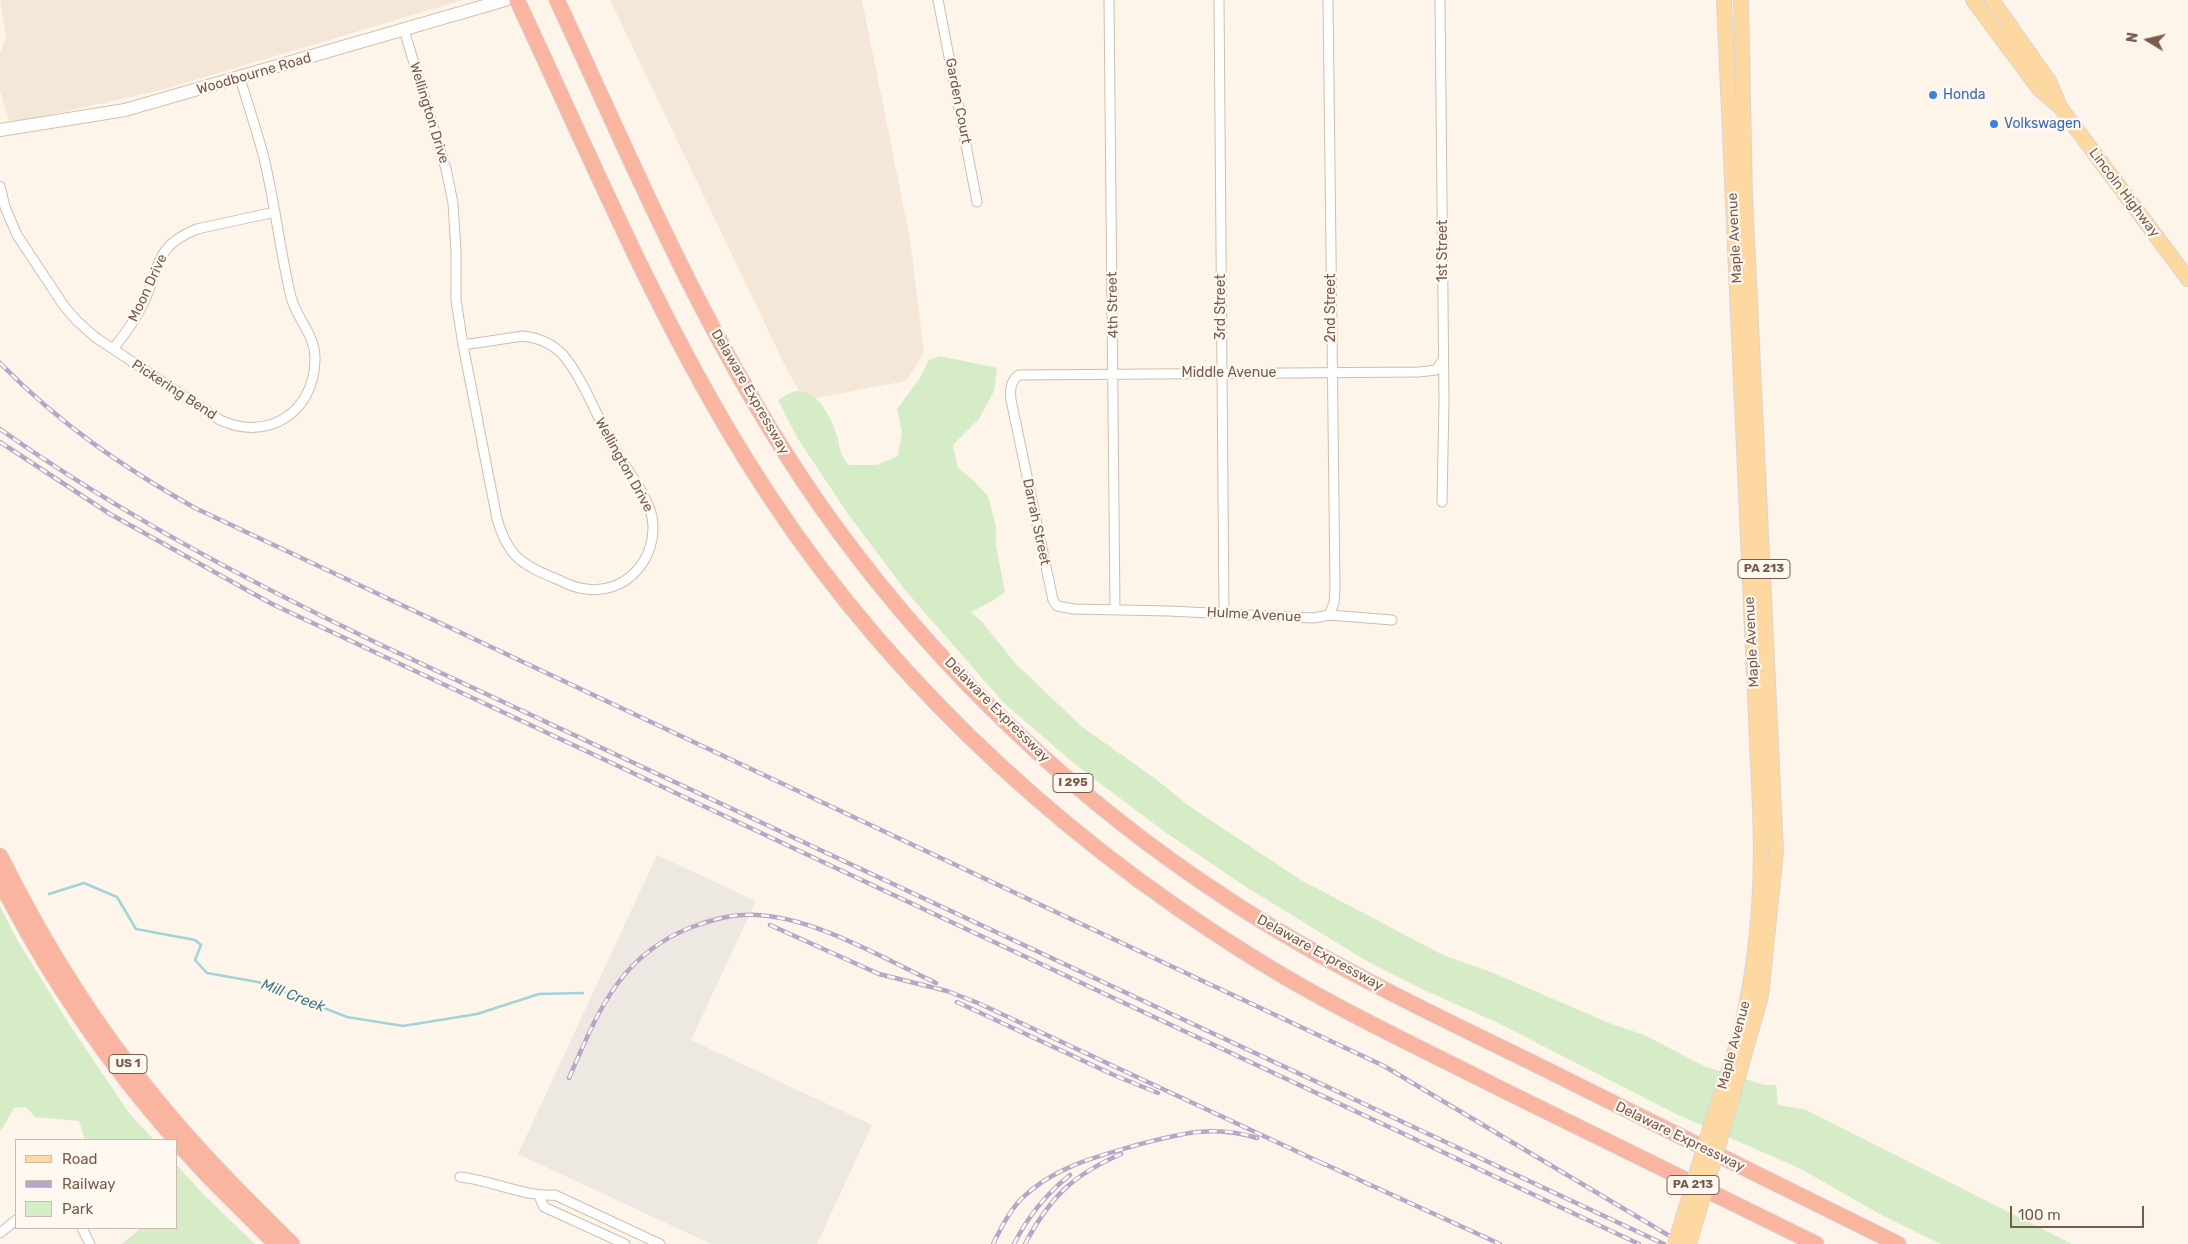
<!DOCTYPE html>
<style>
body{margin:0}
#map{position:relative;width:2188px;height:1244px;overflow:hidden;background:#fdf5e9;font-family:Rubik,sans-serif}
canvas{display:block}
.legend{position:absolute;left:15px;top:1139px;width:162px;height:90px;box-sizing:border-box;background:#fff9f1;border:1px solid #cabaaf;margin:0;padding:6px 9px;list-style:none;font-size:15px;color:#7a5b4b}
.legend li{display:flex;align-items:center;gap:10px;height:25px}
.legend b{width:25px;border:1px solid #cabaaf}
.north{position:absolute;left:2123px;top:15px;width:50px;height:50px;-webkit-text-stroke:4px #fff9f1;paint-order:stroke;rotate:279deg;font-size:14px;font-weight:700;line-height:20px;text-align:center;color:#7a5b4b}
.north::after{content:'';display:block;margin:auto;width:18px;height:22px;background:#7a5b4b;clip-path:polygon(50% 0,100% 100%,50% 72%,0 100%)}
.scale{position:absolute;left:2010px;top:1206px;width:134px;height:22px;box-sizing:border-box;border:2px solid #7a5b4b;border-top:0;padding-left:6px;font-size:15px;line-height:18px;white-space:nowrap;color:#7a5b4b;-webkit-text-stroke:4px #fff9f1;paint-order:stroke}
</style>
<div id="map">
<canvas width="2188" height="1244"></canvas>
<ul class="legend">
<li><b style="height:6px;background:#fdd9a1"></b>Road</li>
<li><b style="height:6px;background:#b8a6c9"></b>Railway</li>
<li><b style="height:14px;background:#d6ecc6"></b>Park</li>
</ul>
<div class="north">N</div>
<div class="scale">100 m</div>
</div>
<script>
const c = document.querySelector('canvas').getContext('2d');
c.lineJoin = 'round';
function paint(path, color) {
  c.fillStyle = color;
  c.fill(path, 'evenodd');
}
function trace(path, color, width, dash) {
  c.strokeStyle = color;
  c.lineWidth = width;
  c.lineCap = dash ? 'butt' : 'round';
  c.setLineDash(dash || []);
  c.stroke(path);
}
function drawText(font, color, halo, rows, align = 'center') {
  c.font = font + ' Rubik,sans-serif';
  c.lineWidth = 4.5;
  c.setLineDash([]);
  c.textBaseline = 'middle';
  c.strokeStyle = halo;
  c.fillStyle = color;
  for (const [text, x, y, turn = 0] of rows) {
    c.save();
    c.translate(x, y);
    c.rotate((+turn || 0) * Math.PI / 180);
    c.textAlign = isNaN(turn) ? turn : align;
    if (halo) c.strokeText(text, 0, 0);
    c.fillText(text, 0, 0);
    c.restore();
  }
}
const residential = new Path2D(`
 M 0,0 L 463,0 L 161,90 L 36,118 L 9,121 L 0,91 L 0,53 L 6,37 Z
 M 610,0 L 862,0 L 910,239 L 924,353 L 906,381 L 805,400 L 788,372 Z`);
const industrial = new Path2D(`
 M 657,855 L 756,901 L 691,1040 L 872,1125 L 817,1244 L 711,1244 L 518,1154 Z`);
const green = new Path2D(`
 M 940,356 L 997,368 L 994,391 L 979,419 L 953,445 L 958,468 L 972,479 L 988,496 L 996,527 L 996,546 L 1005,592 L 989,603 L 971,612 L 983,623 L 1015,663 L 1081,726 L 1157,780 L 1189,806 L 1301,880 L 1443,955 L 1491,972 L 1609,1023 L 1644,1035 L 1706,1067 L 1765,1085 L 1776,1085 L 1778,1105 L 1804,1109 L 2072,1244 L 1941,1244 L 1885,1217 L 1801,1169 L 1676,1114 L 1496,1022 L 1424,990 L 1365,960 L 1246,887 L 1165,832 L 1077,766 L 1004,703 L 905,590 L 848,514 L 798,439 L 778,400 C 784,396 792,390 800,391 C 818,393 829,414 835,430 C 841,445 837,451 849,465 L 877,465 L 898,456 L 902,432 L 897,409 L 920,378 L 929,360 Z
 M 0,906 L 16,938 L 69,1024 L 129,1113 L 154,1140 L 85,1140 L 79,1121 L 35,1117 L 26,1107 L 14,1108 L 0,1132 Z
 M 176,1164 L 204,1195 L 255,1244 L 122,1244 L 141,1228 L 176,1228 Z`);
const stream = new Path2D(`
 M 49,894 L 84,883 L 117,897 L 136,929 L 195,940 L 201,945 L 195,960 L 207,973 L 258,982 L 347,1017 L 403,1026 L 477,1014 L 539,994 L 583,993`);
const minor = new Path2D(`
 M 938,0 L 977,202
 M 1109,0 L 1115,610
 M 1219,0 L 1224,613
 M 1328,0 L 1335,587 L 1334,603 L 1329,615
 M 1440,0 L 1444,401 L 1442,502
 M 404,30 L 446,169 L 453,203 L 456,251 L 456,300 L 463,345
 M 0,186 L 5,207 L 17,235 L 64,306 L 77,321 L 95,337 L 220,420 C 267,442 314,413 315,360 C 316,335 297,320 291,297 C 280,251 275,204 264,158 C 257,131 248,105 240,78
 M 523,336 C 539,338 553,344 563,355 C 581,375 599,420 612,445 C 624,466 648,495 652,517 C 659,557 627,595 586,589 C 577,588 569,585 561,581 C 524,565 509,560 497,519 L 463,345 Z
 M 113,349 C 124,335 135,321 143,304 C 160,269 153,246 197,229 L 275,212
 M 1392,620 L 1329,615 L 1313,618 L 1169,611 L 1074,609 L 1057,606 L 1053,600 L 1011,400 C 1010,391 1010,381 1019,375 L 1419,372 L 1436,370 L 1442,361
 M 460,1177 C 492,1180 523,1197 555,1195 L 660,1244
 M 539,1196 L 544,1207 L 625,1244
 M 82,1228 L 90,1244
 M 0,1233 L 16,1220`);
const secondary = new Path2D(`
 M 0,130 L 125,110 L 505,0`);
const primary = new Path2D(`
 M 1973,0 L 2039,89 L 2060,107 L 2188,279
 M 1992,0 L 2049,81 L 2058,102
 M 1711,1125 C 1723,1089 1736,1053 1744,1016 C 1759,947 1763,878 1760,808 L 1724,0
 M 1722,1133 L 1761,996 L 1776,852 L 1745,197 L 1741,0`);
const motorway = new Path2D(`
 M 517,0 C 590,155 656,315 747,461 C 871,662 1049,830 1249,955 C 1328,1005 1414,1045 1497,1087 C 1604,1139 1710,1192 1816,1244
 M 557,0 C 641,181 718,367 837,529 C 943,674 1078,802 1229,900 C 1325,963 1428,1012 1531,1062 C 1653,1123 1775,1183 1898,1244
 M 0,856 C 43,942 93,1024 155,1098 C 197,1150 244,1197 292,1244
 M 0,881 C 47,974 107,1062 176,1140
 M 176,1141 L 209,1177 L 276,1244`);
const rail = new Path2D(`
 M 0,363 C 60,424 121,466 195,508 L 1384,1066 L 1683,1244
 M 0,429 C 119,513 246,580 377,643 L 1664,1244
 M 0,442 L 110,514 L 272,604 L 1639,1244
 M 770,925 L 879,974 L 947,991 L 978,1003 L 1326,1165
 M 957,1002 L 1116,1076 L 1158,1093
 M 569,1078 C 583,1046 597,1011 618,983 C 636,958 663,938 692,927 C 709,921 727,915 744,915 C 806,912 880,957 936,983
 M 1320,1162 L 1500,1244
 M 993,1244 C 1001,1228 1009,1212 1021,1199 C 1054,1167 1095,1157 1137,1145 C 1180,1134 1213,1124 1257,1138
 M 1014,1244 C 1028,1216 1046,1194 1070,1175
 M 1025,1244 C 1050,1197 1073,1175 1121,1154`);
const primaryBridge = new Path2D(`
 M 1675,1244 L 1711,1125
 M 1689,1244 L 1722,1133`);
const markers = [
 [1933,95,5,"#3f7fe0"],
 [1994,124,5,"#3f7fe0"]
];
const shields = [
 [1764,569,52],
 [1073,783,40],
 [128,1064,38],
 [1693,1185,52]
];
const shieldNames = [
 ["PA 213",1764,569],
 ["I 295",1073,783],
 ["US 1",128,1064],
 ["PA 213",1693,1185]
];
const streetNames = [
 ["Woodbourne Road",254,74,-16],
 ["Garden Court",958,101,79],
 ["Wellington Drive",429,113,73],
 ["Lincoln Highway",2124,193,53],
 ["Maple Avenue",1735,238,-93],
 ["1st Street",1443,251,-90],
 ["Moon Drive",148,288,-65],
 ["4th Street",1113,305,-91],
 ["3rd Street",1221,307,-90],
 ["2nd Street",1331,308,-90],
 ["Middle Avenue",1229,373],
 ["Pickering Bend",174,390,33],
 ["Delaware Expressway",750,392,60],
 ["Wellington Drive",624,465,61],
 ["Darrah Street",1036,522,78],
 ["Hulme Avenue",1254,615,3],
 ["Maple Avenue",1752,642,-93],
 ["Delaware Expressway",997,710,45],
 ["Delaware Expressway",1320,953,29],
 ["Maple Avenue",1734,1045,-75],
 ["Delaware Expressway",1680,1137,26]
];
const shopNames = [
 ["Honda",1943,95],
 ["Volkswagen",2004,124]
];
const waterNames = [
 ["Mill Creek",293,996,21]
];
paint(residential, '#f5e7d7');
paint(industrial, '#eee8e2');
paint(green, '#d6ecc6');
trace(stream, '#a2d3db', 2.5);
trace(minor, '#d1bdae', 11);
trace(secondary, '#d6bfad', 14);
trace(primary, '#dcd4d0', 16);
trace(motorway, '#dcd4d0', 17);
trace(minor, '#fff', 9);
trace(secondary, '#fff', 12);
trace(primary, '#fdd9a1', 14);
trace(motorway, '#f9b59f', 15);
trace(rail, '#b8a6c9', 4.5);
trace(rail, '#fff9f1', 2.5, [8]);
trace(primaryBridge, '#dcd4d0', 16, []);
trace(primaryBridge, '#fdd9a1', 14);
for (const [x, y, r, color] of markers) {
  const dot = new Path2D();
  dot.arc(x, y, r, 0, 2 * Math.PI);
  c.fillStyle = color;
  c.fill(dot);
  trace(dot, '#fff9f1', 2);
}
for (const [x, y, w] of shields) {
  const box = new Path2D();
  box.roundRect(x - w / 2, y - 9.5, w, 19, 4);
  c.fillStyle = '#fff9f1';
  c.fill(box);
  trace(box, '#7a5b4b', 1);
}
drawText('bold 12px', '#7a5b4b', null, shieldNames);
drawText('14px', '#7a5b4b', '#fff9f1', streetNames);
drawText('14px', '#366cbe', '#fff9f1', shopNames, 'left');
drawText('italic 15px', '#407b86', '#fff9f1', waterNames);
</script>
